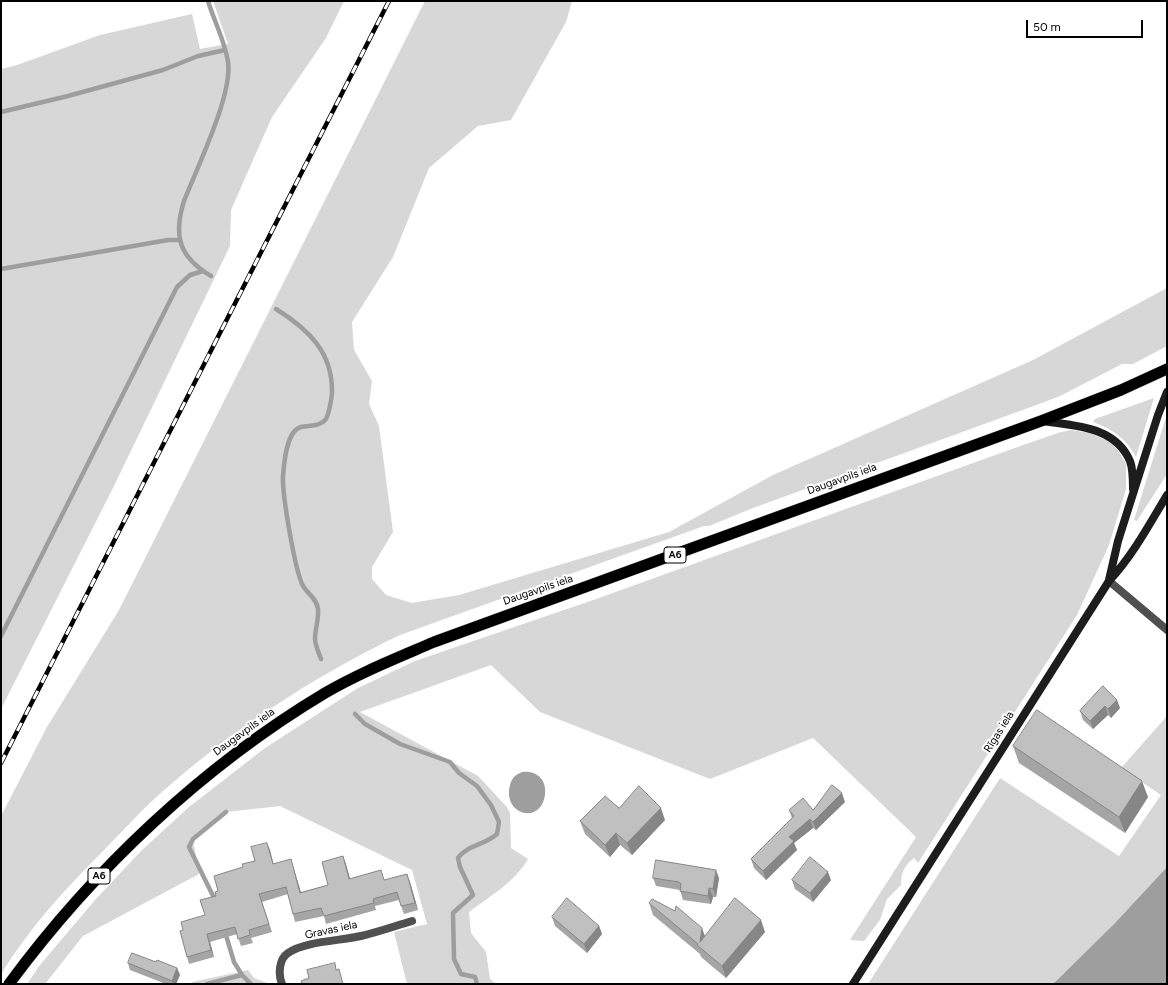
<!DOCTYPE html>
<meta charset="utf-8">
<style>
body{margin:0}
#map{position:relative;width:1168px;height:985px;overflow:hidden;background:#fff;font-family:Figtree,sans-serif}
canvas{display:block}
.frame{position:absolute;inset:0;border:2px solid #000;pointer-events:none}
.scale{position:absolute;left:1026px;top:20px;width:117px;height:18px;box-sizing:border-box;border:2px solid #000;border-top:0;padding-left:5px;font-size:12px;line-height:14px;white-space:nowrap;color:#000;-webkit-text-stroke:3px #fff;paint-order:stroke}
</style>
<div id="map">
<canvas width="1168" height="985"></canvas>
<div class="frame"></div>
<div class="scale">50 m</div>
</div>
<script>
const c = document.querySelector('canvas').getContext('2d');
c.lineJoin = 'round';
function paint(path, color) {
  c.fillStyle = color;
  c.fill(path, 'evenodd');
}
function trace(path, color, width, dash) {
  c.strokeStyle = color;
  c.lineWidth = width;
  c.lineCap = dash ? 'butt' : 'round';
  c.setLineDash(dash || []);
  c.stroke(path);
}
function drawText(font, color, halo, rows, align = 'center') {
  c.font = font + ' Figtree,sans-serif';
  c.lineWidth = 4;
  c.setLineDash([]);
  c.textBaseline = 'middle';
  c.strokeStyle = halo;
  c.fillStyle = color;
  for (const [text, x, y, turn = 0] of rows) {
    c.save();
    c.translate(x, y);
    c.rotate((+turn || 0) * Math.PI / 180);
    c.textAlign = isNaN(turn) ? turn : align;
    if (halo) c.strokeText(text, 0, 0);
    c.fillText(text, 0, 0);
    c.restore();
  }
}
const green = new Path2D(`
 M 213,1 L 344,1 L 326,38 L 272,117 L 231,210 L 230,246 L 113,488 L 1,709 L 1,69 L 17,65 L 100,35 L 192,14 L 200,49 L 228,44 Z
 M 425,1 L 572,1 L 566,22 L 511,120 L 478,126 L 429,168 L 393,257 L 352,322 L 354,350 L 372,381 L 369,404 L 379,426 L 393,532 L 372,567 L 372,579 L 386,595 L 412,603 L 459,595 L 669,532 L 773,475 L 1033,360 L 1167,288 L 1167,346 L 1133,364 L 1122,364 L 1060,396 L 1031,407 L 753,508 L 709,526 L 704,526 L 400,635 C 312,677 224,735 152,801 C 136,816 121,833 105,849 C 66,888 30,927 1,974 L 1,816 L 47,727 L 119,610 Z
 M 1154,398 L 1136,457 C 1126,438 1112,429 1093,422 L 1095,419 Z
 M 1167,414 L 1167,474 L 1137,521 L 1134,520 Z
 M 1071,430 L 1089,433 L 1109,441 L 1118,450 L 1126,464 L 1126,489 L 1109,545 L 1077,615 L 918,863 L 914,858 C 904,866 901,872 901,885 L 887,899 L 880,920 L 864,941 L 850,940 L 916,837 L 813,738 L 710,779 L 540,712 L 491,665 L 360,712 L 478,776 L 507,807 L 510,813 L 511,848 L 528,859 C 515,882 490,896 469,912 L 471,933 L 486,952 L 490,979 L 496,984 L 407,984 L 394,932 L 427,924 L 412,870 L 280,806 L 226,812 L 193,839 L 199,874 L 83,936 L 45,984 L 27,984 L 40,965 L 95,900 L 141,851 L 189,807 L 265,748 L 358,688 L 415,661 L 599,598 L 1023,445 L 1061,432 Z
 M 1167,716 L 1167,867 L 1114,924 L 1053,984 L 868,984 L 1000,778 L 1119,856 L 1161,795 L 1121,768 Z
 M 248,970 L 254,978 L 270,984 L 193,984 L 192,982 Z`);
const water = new Path2D(`
 M 522,772 C 537,770 547,780 545,795 C 540,826 502,814 510,785 C 512,778 515,775 522,772 Z
 M 1167,867 L 1167,984 L 1053,984 L 1114,924 Z`);
const stream = new Path2D(`
 M 208,1 C 214,21 225,41 228,62 C 233,94 197,168 184,201 C 173,236 179,257 211,276
 M 1,112 L 68,96 L 163,70 L 198,56 L 225,50
 M 1,269 L 168,240 L 179,240
 M 276,309 C 308,329 333,352 332,393 C 331,401 330,411 326,419 C 320,427 309,425 301,427 C 286,431 284,464 283,476 C 282,494 295,571 303,586 C 308,594 317,599 318,609 C 319,619 315,629 315,639 C 315,645 319,653 321,659
 M 1,636 L 177,287 L 190,275 L 203,271
 M 355,714 L 365,724 L 400,744 L 450,762 L 459,773 L 477,786 L 491,805 L 499,822 L 497,834 C 483,846 469,844 458,858 L 460,867 L 473,895 L 453,913 L 454,959 L 461,974 L 475,977 L 477,984
 M 216,902 L 189,847 L 193,839 L 226,812
 M 225,932 L 234,962 L 242,975
 M 207,984 L 242,975 L 251,984`);
const service = new Path2D(`
 M 1109,581 L 1167,630`);
const minor = new Path2D(`
 M 282,984 C 278,974 279,959 288,953 C 305,941 340,941 361,936 C 378,932 395,926 412,921`);
const secondary = new Path2D(`
 M 1042,421 C 1075,426 1115,426 1130,461 C 1133,469 1133,481 1133,489
 M 1109,580 L 1118,541 L 1158,415 L 1167,392
 M 853,984 L 1109,581 C 1133,555 1149,525 1167,495`);
const trunk = new Path2D(`
 M 9,984 C 93,870 203,766 325,693 C 359,673 397,658 434,642 L 1041,421 L 1121,390 L 1167,369`);
const rail = new Path2D(`
 M 1,763 L 389,1`);
const wall = new Path2D(`
 M 1103,686 L 1120,708 L 1111,718 L 1108,715 L 1093,729 L 1083,720 L 1080,711 Z
 M 1013,746 L 1148,797 L 1125,833 L 1019,763 Z
 M 845,802 L 816,830 L 813,828 L 794,843 L 797,850 L 766,880 L 754,868 L 751,859 L 792,818 L 789,810 L 813,810 Z
 M 619,808 L 665,820 L 632,855 L 620,845 L 610,857 L 585,834 L 580,821 Z
 M 270,850 L 273,863 L 293,866 L 301,892 L 328,885 L 343,856 L 350,879 L 385,880 L 410,882 L 418,910 L 404,914 L 399,900 L 375,906 L 376,910 L 326,924 L 324,916 L 295,922 L 288,894 L 262,902 L 272,932 L 251,938 L 253,943 L 241,946 L 237,934 L 210,942 L 214,957 L 189,964 L 187,957 L 183,930 L 205,915 L 216,896 L 218,891 L 243,867 L 255,861 Z
 M 653,878 L 719,878 L 716,897 L 713,897 L 711,904 L 683,900 L 680,890 L 656,886 Z
 M 792,880 L 831,880 L 813,902 L 795,889 Z
 M 649,903 L 675,911 L 705,936 L 765,932 L 726,978 L 701,957 L 700,954 L 653,915 Z
 M 552,917 L 599,926 L 602,934 L 587,953 L 555,926 Z
 M 156,962 L 177,968 L 180,975 L 176,984 L 166,984 L 130,970 L 128,963 Z`);
const shadedWall = new Path2D(`
 M 1117,700 L 1120,708 L 1111,718 L 1108,709 Z
 M 1105,706 L 1108,715 L 1093,729 L 1090,721 Z
 M 1142,781 L 1148,797 L 1125,833 L 1119,817 Z
 M 842,793 L 845,802 L 816,830 L 813,822 Z
 M 661,808 L 665,820 L 632,855 L 627,843 Z
 M 810,819 L 813,828 L 794,843 L 797,850 L 766,880 L 763,871 L 789,837 Z
 M 616,833 L 620,845 L 610,857 L 605,845 Z
 M 267,843 L 270,850 L 275,871 Z
 M 343,856 L 346,864 L 352,886 L 349,879 Z
 M 291,859 L 293,866 L 303,900 L 300,893 Z
 M 716,870 L 719,878 L 716,897 L 713,889 Z
 M 828,872 L 831,880 L 813,902 L 810,893 Z
 M 407,874 L 410,882 L 418,910 L 415,903 Z
 M 709,888 L 713,897 L 711,904 L 708,896 Z
 M 761,920 L 765,932 L 726,978 L 722,966 Z
 M 599,926 L 602,934 L 587,953 L 584,944 Z
 M 702,928 L 706,939 L 700,942 Z
 M 207,934 L 210,942 L 214,957 L 211,950 Z
 M 177,968 L 180,975 L 176,984 L 173,984 L 172,981 Z`);
const building = new Path2D(`
 M 1103,686 L 1117,700 L 1108,709 L 1105,706 L 1090,721 L 1080,711 Z
 M 1037,710 L 1142,781 L 1119,817 L 1013,746 Z
 M 832,785 L 842,793 L 813,822 L 810,819 L 789,837 L 794,841 L 763,871 L 751,859 L 794,816 L 789,810 L 803,798 L 813,810 Z
 M 639,786 L 661,808 L 627,843 L 616,833 L 605,845 L 580,821 L 605,796 L 619,808 Z
 M 267,843 L 273,864 L 291,859 L 300,893 L 328,885 L 322,862 L 343,856 L 349,879 L 381,870 L 384,880 L 407,874 L 415,903 L 401,906 L 397,892 L 373,899 L 374,903 L 324,916 L 321,908 L 293,914 L 286,887 L 259,894 L 269,924 L 249,930 L 250,935 L 238,939 L 235,927 L 207,934 L 211,950 L 187,957 L 180,931 L 183,930 L 181,922 L 205,915 L 200,900 L 216,896 L 215,892 L 218,891 L 214,876 L 243,867 L 242,864 L 255,861 L 251,847 Z
 M 810,857 L 828,872 L 810,893 L 792,880 Z
 M 656,860 L 716,870 L 713,889 L 709,888 L 708,896 L 680,891 L 681,884 L 679,882 L 653,878 Z
 M 567,898 L 599,926 L 584,944 L 552,917 Z
 M 735,898 L 761,920 L 722,966 L 697,945 L 698,944 L 649,903 L 652,899 L 675,911 L 676,906 L 702,928 L 700,942 Z
 M 132,953 L 156,962 L 157,960 L 177,968 L 172,981 L 128,963 Z
 M 335,963 L 336,970 L 339,969 L 343,984 L 302,984 L 301,981 L 309,978 L 307,970 Z`);
const shields = [
 [675,555,22],
 [99,876,22]
];
const shieldNames = [
 ["A6",675,555],
 ["A6",99,876]
];
const streetNames = [
 ["Daugavpils iela",842,479,-20],
 ["Daugavpils iela",538,590,-19],
 ["Daugavpils iela",244,732,-36],
 ["Rīgas iela",999,732,-58],
 ["Gravas iela",331,930,-12]
];
paint(green, '#d7d7d7');
paint(water, '#9e9e9e');
trace(stream, '#9e9e9e', 4.5);
trace(trunk, '#dbdbdb', 12);
trace(service, '#505050', 8);
trace(minor, '#505050', 8);
trace(secondary, '#1d1d1d', 8);
trace(trunk, '#000', 11);
trace(rail, '#000', 4.5);
trace(rail, '#fff', 3, [9]);
paint(wall, '#a5a5a5');
paint(shadedWall, '#868686');
paint(building, '#c0c0c0');
trace(building, '#868686', 1);
for (const [x, y, w] of shields) {
  const box = new Path2D();
  box.roundRect(x - w / 2, y - 8, w, 16, 3);
  c.fillStyle = '#fff';
  c.fill(box);
  trace(box, '#000', 1);
}
drawText('bold 10px', '#000', null, shieldNames);
drawText('11px', '#000', '#fff', streetNames);
</script>
